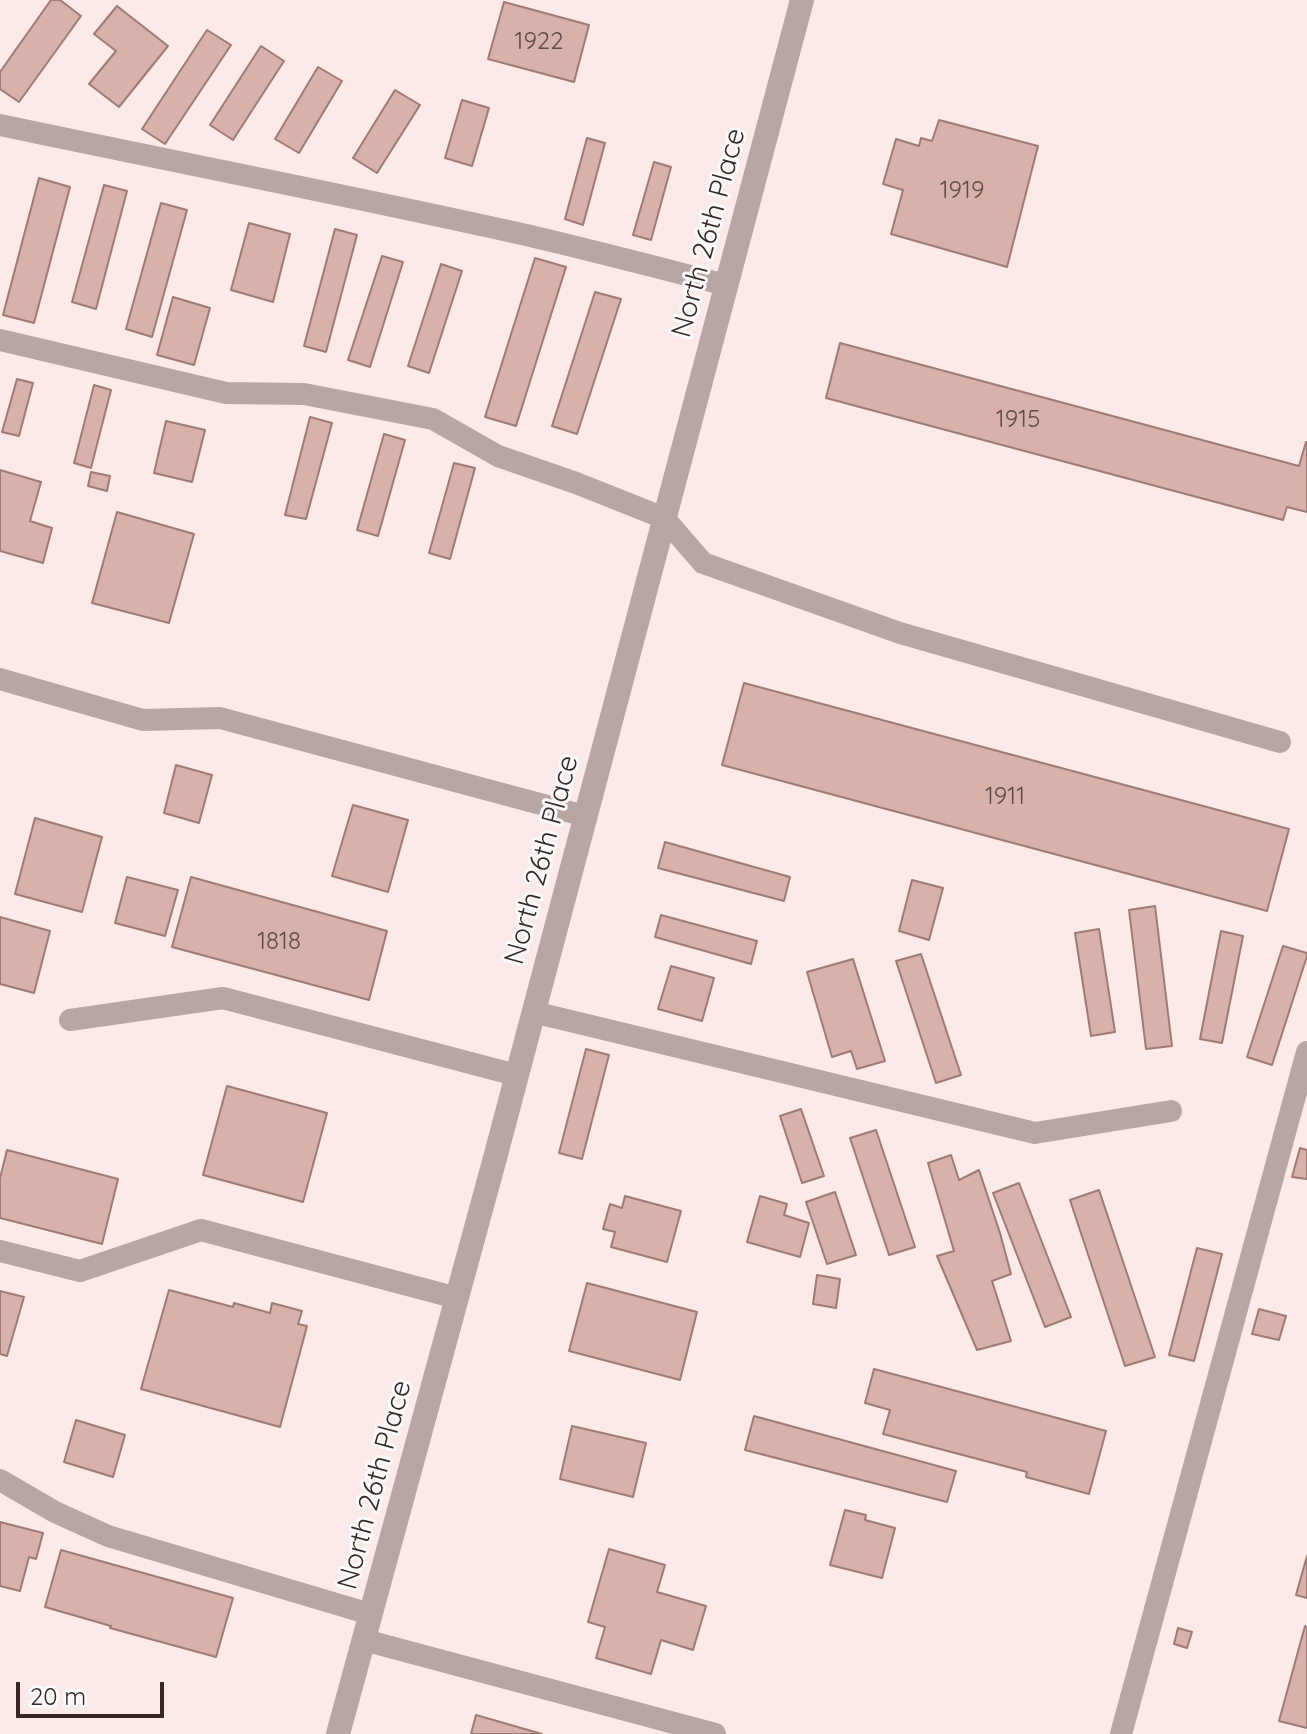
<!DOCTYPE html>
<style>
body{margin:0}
#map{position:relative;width:1307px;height:1734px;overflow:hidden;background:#fbeae7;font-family:Quicksand,sans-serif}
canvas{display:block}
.scale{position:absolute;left:16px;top:1682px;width:148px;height:36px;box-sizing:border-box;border:4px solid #382926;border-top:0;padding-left:10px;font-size:24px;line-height:28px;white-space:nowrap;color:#382926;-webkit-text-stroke:6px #fbfbfb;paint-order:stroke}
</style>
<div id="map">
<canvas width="1307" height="1734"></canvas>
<div class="scale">20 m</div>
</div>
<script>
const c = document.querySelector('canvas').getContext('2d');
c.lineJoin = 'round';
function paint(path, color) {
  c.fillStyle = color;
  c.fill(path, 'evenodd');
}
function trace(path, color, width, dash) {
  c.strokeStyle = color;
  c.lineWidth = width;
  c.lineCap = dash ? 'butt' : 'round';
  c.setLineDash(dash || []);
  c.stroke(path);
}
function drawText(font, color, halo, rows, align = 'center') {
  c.font = font + ' Quicksand,sans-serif';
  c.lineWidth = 6;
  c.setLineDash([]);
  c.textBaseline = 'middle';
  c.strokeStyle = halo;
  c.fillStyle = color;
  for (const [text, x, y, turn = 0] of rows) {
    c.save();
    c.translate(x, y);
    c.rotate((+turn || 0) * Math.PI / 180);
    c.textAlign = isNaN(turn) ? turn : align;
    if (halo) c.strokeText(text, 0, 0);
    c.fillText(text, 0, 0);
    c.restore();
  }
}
const building = new Path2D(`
 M 51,0 L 60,0 L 81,16 L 19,102 L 0,89 L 0,72 Z
 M 504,2 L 589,25 L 574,82 L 488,59 Z
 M 117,6 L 168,46 L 119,107 L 89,84 L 116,51 L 94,34 Z
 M 207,30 L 231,45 L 165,144 L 142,129 Z
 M 261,46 L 284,61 L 233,140 L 210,125 Z
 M 318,67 L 342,81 L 299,153 L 275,139 Z
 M 395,90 L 420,105 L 377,173 L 353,158 Z
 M 462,100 L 489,108 L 472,166 L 445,158 Z
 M 939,120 L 1038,146 L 1007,267 L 891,234 L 903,190 L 883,184 L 896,139 L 919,146 L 921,138 L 932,141 Z
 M 587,138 L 605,143 L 583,225 L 565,219 Z
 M 654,162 L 671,167 L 651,240 L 633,235 Z
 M 39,178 L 70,187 L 34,323 L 3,315 Z
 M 104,185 L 127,191 L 96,309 L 72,302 Z
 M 161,203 L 187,210 L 152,337 L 126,329 Z
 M 249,223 L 290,234 L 273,302 L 231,290 Z
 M 335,229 L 357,235 L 326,352 L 304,346 Z
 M 382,256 L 403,262 L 370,367 L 348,360 Z
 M 535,258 L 566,267 L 516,426 L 485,417 Z
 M 441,264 L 462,271 L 429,373 L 408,366 Z
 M 595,292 L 621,299 L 577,434 L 552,426 Z
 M 173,297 L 210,308 L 194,365 L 157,355 Z
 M 840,343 L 1299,466 L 1306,442 L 1307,442 L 1307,512 L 1287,507 L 1283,520 L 826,398 Z
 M 17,379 L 33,383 L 19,436 L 2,432 Z
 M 94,385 L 111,390 L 91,468 L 74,463 Z
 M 310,417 L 332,423 L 306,519 L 285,515 Z
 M 166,421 L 205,430 L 192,482 L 154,473 Z
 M 384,434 L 405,440 L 378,536 L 357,530 Z
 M 454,463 L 475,468 L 450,559 L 429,553 Z
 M 0,470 L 41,482 L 30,521 L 52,528 L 43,563 L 0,551 Z
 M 91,472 L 110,476 L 107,491 L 88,486 Z
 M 117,512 L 194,534 L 169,623 L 92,603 Z
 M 744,683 L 1289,829 L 1267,911 L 722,765 Z
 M 176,765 L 212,775 L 199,823 L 164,813 Z
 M 353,805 L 408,820 L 388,892 L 332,876 Z
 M 35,818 L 102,837 L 82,912 L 15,894 Z
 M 665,842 L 790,877 L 784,901 L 658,868 Z
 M 127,877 L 178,890 L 165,936 L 115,923 Z
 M 191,877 L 387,931 L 369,1000 L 172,947 Z
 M 912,880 L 943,888 L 929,940 L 899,931 Z
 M 1155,906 L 1172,1046 L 1146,1049 L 1129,910 Z
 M 661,915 L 757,941 L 751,964 L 655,937 Z
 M 0,917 L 50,931 L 34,993 L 0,984 Z
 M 1099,929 L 1115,1032 L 1091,1036 L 1075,933 Z
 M 1221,931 L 1243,936 L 1222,1043 L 1200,1039 Z
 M 1283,946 L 1307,953 L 1307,956 L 1272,1065 L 1247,1057 Z
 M 921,954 L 961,1075 L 936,1083 L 896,961 Z
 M 853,959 L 885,1061 L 857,1069 L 851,1051 L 832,1057 L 807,972 Z
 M 671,966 L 714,978 L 702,1021 L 658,1009 Z
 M 586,1049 L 609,1055 L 582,1159 L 559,1153 Z
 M 227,1086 L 327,1113 L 303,1202 L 203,1175 Z
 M 801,1109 L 824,1176 L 802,1183 L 780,1116 Z
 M 876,1130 L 915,1247 L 889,1255 L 850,1138 Z
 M 1300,1148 L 1307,1150 L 1307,1179 L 1292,1177 Z
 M 7,1150 L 118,1179 L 102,1244 L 0,1218 L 0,1178 Z
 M 951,1155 L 959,1180 L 979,1170 L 1000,1233 L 1011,1274 L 992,1281 L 1011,1341 L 977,1350 L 937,1256 L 954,1251 L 928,1163 Z
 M 1019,1183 L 1071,1317 L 1045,1327 L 993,1193 Z
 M 1099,1190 L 1155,1357 L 1125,1366 L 1070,1200 Z
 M 835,1192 L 856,1255 L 827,1264 L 806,1202 Z
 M 625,1196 L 681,1211 L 667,1262 L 611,1247 L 615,1232 L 603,1229 L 610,1204 L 622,1208 Z
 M 760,1196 L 787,1204 L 784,1215 L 809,1223 L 800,1257 L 747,1242 Z
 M 1197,1248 L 1222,1254 L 1194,1361 L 1169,1355 Z
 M 817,1275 L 840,1279 L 836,1308 L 813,1304 Z
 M 587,1283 L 697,1312 L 680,1380 L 569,1351 Z
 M 169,1290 L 233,1307 L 234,1303 L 270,1313 L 272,1303 L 302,1311 L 298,1324 L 307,1326 L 280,1427 L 141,1389 Z
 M 0,1291 L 24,1297 L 7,1356 L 0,1354 Z
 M 1259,1309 L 1286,1316 L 1279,1340 L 1252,1334 Z
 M 874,1369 L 1106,1431 L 1089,1494 L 1026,1477 L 1027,1472 L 883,1434 L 890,1410 L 865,1403 Z
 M 754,1416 L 956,1471 L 947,1502 L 745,1450 Z
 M 76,1420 L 125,1435 L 113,1477 L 64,1462 Z
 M 572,1426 L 646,1443 L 633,1497 L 560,1479 Z
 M 845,1510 L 866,1515 L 865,1520 L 895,1528 L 882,1578 L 830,1565 Z
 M 0,1522 L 43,1533 L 36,1559 L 29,1557 L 20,1591 L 0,1586 Z
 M 609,1549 L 665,1565 L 657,1592 L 706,1606 L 693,1650 L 661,1640 L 651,1674 L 596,1658 L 605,1627 L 588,1622 Z
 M 61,1550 L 233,1598 L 216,1657 L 110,1628 L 111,1626 L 45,1607 Z
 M 1307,1556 L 1307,1598 L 1296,1595 Z
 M 1305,1626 L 1307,1627 L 1307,1728 L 1279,1721 Z
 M 1178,1628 L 1192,1632 L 1187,1648 L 1174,1644 Z
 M 476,1715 L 542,1734 L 471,1734 Z`);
const lane = new Path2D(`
 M 0,125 C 171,161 342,194 513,232 C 584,248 655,267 726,285
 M 0,340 L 226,393 L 304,394 L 433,419 L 498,456 L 576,483 L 664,518 L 703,563 L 900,633 L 1280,742
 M 0,679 L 143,720 L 220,718 L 585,816
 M 533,1012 L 1035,1133 L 1171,1111
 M 70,1020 L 223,998 L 516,1075
 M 0,1251 L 80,1271 L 201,1230 L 457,1298
 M 0,1480 L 55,1512 L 108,1536 L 370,1614
 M 364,1640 L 715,1734
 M 1121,1734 L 1307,1052`);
const street = new Path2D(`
 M 338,1734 L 495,1158 L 802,0`);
const numberNames = [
 ["1922",539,42],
 ["1919",962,191],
 ["1915",1018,420],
 ["1911",1005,797],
 ["1818",279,942]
];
const streetNames = [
 ["North 26th Place",709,233,-75],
 ["North 26th Place",542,860,-75],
 ["North 26th Place",375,1485,-75]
];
paint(building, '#d8b1aa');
trace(building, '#9f7b75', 2);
trace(lane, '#b8a6a3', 22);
trace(street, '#b8a6a3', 24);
drawText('24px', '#604b47', null, numberNames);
drawText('28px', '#382926', '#fbfbfb', streetNames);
</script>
